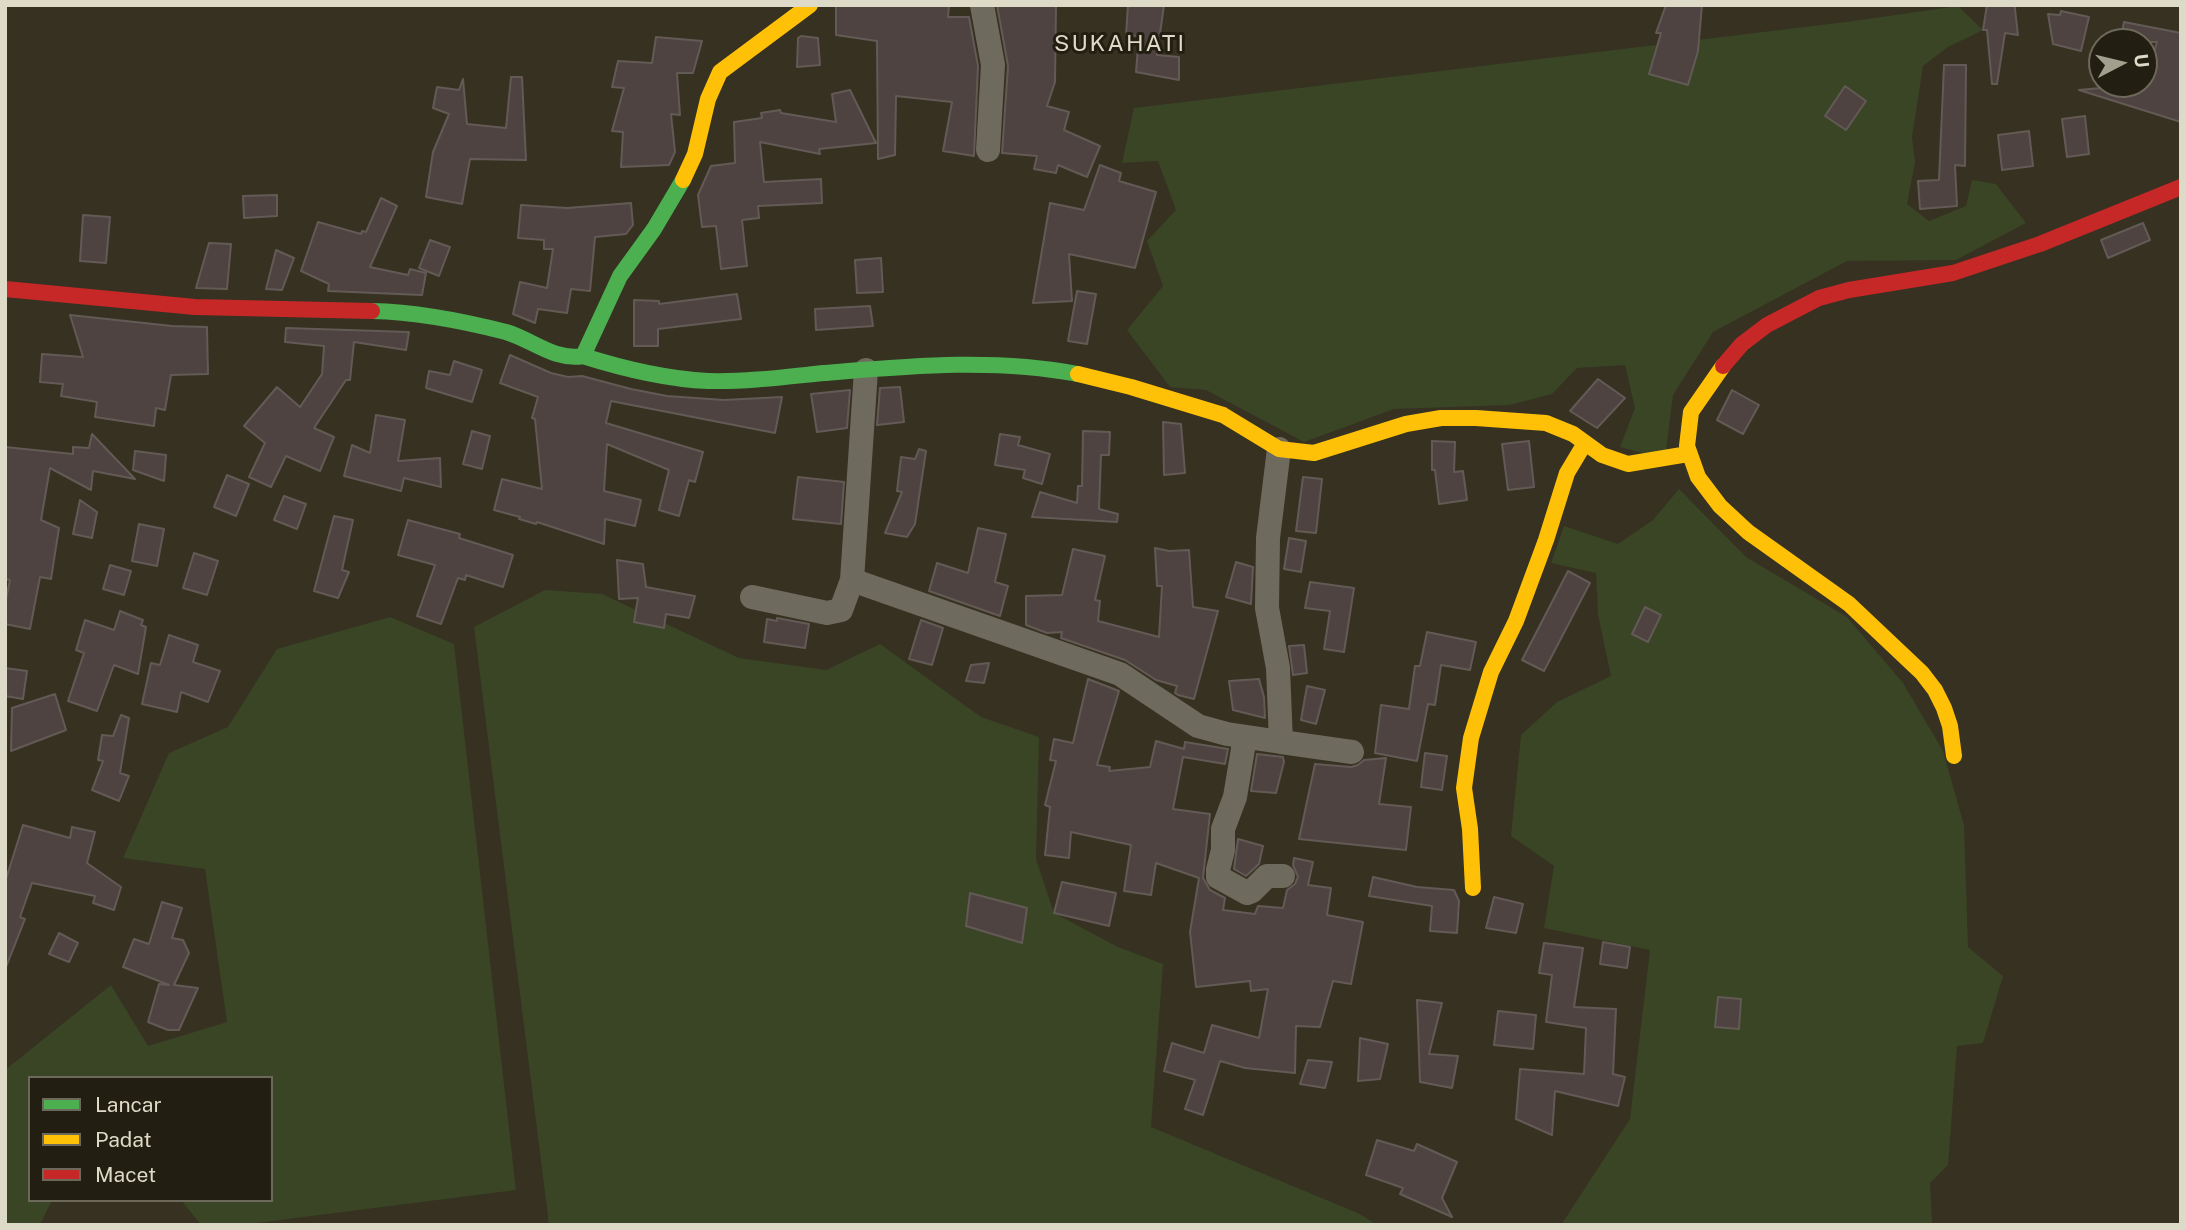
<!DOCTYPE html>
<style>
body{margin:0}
#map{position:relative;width:2186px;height:1230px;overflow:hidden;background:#363121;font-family:"Public Sans",sans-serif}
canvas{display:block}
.frame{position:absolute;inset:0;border:7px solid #dedac8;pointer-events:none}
.legend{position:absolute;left:28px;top:1076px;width:245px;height:126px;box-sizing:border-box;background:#221e11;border:2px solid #6d695a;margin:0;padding:9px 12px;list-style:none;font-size:21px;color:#dedac8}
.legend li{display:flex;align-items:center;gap:14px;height:35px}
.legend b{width:35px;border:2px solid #6d695a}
.north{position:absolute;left:2088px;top:28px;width:70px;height:70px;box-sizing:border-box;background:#221e11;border:2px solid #6d695a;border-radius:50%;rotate:83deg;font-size:19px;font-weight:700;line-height:28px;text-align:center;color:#dedac8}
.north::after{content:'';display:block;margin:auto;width:24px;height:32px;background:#a39f8e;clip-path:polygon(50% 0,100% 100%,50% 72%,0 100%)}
</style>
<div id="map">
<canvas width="2186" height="1230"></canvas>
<div class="frame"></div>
<ul class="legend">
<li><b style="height:9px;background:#4caf50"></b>Lancar</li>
<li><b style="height:9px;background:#ffc107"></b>Padat</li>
<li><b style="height:9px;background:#c62828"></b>Macet</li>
</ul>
<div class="north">U</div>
</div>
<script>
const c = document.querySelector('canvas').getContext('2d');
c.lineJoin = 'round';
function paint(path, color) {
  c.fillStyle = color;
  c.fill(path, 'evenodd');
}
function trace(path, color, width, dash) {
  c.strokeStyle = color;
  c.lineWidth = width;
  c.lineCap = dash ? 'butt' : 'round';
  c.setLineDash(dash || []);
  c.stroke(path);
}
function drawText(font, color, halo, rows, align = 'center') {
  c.font = font + ' "Public Sans",sans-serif';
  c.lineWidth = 6;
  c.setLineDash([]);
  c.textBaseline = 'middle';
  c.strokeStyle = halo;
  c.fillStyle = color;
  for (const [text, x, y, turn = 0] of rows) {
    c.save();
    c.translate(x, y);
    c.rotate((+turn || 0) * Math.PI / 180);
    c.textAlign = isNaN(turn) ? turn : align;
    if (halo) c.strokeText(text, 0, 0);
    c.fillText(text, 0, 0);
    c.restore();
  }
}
const green = new Path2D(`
 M 1958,6 L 1983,30 L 1948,47 L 1923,66 L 1912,137 L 1915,162 L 1907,204 L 1929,221 L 1966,206 L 1972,180 L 1996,184 L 2026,223 L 1956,260 L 1847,261 L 1713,332 L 1673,395 L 1665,459 L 1620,447 L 1635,408 L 1625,365 L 1577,368 L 1552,394 L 1509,405 L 1394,409 L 1304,442 L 1206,390 L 1170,387 L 1127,330 L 1163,286 L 1147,241 L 1176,210 L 1158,161 L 1122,163 L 1134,108 L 1846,22 Z
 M 1679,489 L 1746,557 L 1847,617 L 1903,683 L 1943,751 L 1964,825 L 1968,947 L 2003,976 L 1983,1043 L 1957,1046 L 1948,1165 L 1930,1183 L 1932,1225 L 1561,1225 L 1630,1119 L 1650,950 L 1544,928 L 1554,866 L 1511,836 L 1521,735 L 1557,702 L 1611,676 L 1598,615 L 1596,573 L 1551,563 L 1564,526 L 1618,544 L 1653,520 Z
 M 545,590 L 602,594 L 739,658 L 826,670 L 880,644 L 981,717 L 1039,737 L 1036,859 L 1054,913 L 1118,947 L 1163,964 L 1151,1127 L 1360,1214 L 1377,1225 L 549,1225 L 474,627 Z
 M 390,617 L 454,644 L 516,1190 L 241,1225 L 201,1225 L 181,1200 L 271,1200 L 271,1078 L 30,1078 L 30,1200 L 52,1200 L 40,1225 L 5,1225 L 5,1070 L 111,985 L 148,1046 L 227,1022 L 205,869 L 123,858 L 169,753 L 228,727 L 277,649 Z`);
const building = new Path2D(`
 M 836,5 L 949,5 L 948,17 L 969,17 L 978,66 L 974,156 L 943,151 L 952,102 L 896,96 L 895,155 L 878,159 L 877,41 L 836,35 Z
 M 997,5 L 1056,5 L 1055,82 L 1047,106 L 1069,112 L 1064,130 L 1100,146 L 1087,177 L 1058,165 L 1056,173 L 1034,169 L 1037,156 L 1002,153 L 1008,66 Z
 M 1128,5 L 1164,5 L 1157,55 L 1179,57 L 1179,80 L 1136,72 L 1139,36 L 1126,35 Z
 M 1666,5 L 1702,5 L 1698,51 L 1688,85 L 1649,74 L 1661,33 L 1656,33 Z
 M 1987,5 L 2015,5 L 2015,9 L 2018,35 L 2005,33 L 1997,84 L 1992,84 L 1987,30 L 1983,30 Z
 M 2061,11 L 2089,17 L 2081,51 L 2053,44 L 2048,14 L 2060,15 Z
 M 2124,22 L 2181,33 L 2181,122 L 2079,90 L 2144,84 L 2157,42 L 2120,42 Z
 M 801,36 L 818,38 L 820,65 L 797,67 L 798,38 Z
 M 656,37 L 702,41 L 693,73 L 677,73 L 680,115 L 671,114 L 675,152 L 669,165 L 621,167 L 623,132 L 612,131 L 624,88 L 612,87 L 618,61 L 652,63 Z
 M 1944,65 L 1966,65 L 1965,166 L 1955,165 L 1957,206 L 1920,209 L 1918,181 L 1939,180 Z
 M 511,77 L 522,77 L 526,160 L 470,159 L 462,204 L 426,197 L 433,152 L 449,114 L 433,108 L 437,87 L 459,90 L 463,79 L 467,124 L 506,128 Z
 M 1845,86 L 1866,101 L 1846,130 L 1825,116 Z
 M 850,90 L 876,143 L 819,149 L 820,154 L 760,142 L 764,182 L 821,179 L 822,203 L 758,206 L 759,218 L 742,220 L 747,266 L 721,269 L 716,226 L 702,227 L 698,195 L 711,166 L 735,163 L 734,122 L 762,118 L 761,113 L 780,110 L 781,113 L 836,122 L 832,94 Z
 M 2085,116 L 2089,154 L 2067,157 L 2062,119 Z
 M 2029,131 L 2033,166 L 2002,170 L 1998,135 Z
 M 1100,165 L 1121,173 L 1119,181 L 1156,192 L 1135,268 L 1069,254 L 1072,301 L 1033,303 L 1050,203 L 1084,210 Z
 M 277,195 L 277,216 L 244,218 L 243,196 Z
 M 381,198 L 397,206 L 370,267 L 408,275 L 410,269 L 426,273 L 422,295 L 328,291 L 329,284 L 301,271 L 318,222 L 361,234 L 362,231 L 366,232 Z
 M 631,203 L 633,225 L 626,234 L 595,237 L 590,291 L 571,289 L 567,313 L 538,309 L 535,323 L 513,314 L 520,282 L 547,288 L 553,249 L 544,249 L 544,240 L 518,238 L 521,205 L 567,208 Z
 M 83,215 L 110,217 L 106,263 L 80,261 Z
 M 2143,223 L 2150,240 L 2108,258 L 2101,240 Z
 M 430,240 L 450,247 L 439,276 L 419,268 Z
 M 209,243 L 231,244 L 227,289 L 196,288 Z
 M 276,250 L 294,258 L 282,290 L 266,289 Z
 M 881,258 L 883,292 L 857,293 L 855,260 Z
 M 1077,291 L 1096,294 L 1087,344 L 1068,341 Z
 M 737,294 L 741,319 L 658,329 L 658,346 L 634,346 L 634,300 L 659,301 L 659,304 Z
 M 870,306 L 873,326 L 816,330 L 815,309 Z
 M 70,315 L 172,326 L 207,327 L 208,374 L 171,375 L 165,410 L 156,408 L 154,426 L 95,417 L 97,402 L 61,396 L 63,384 L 40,382 L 42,354 L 83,357 Z
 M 286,328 L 409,332 L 406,350 L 354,342 L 350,380 L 346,380 L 314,428 L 334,437 L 320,471 L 286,456 L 271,487 L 249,477 L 265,443 L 244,426 L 277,387 L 300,407 L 322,374 L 324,346 L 285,342 Z
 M 510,355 L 551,373 L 568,377 L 582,376 L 631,389 L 667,396 L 724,400 L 782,397 L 775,433 L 611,401 L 606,423 L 703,452 L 695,482 L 689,480 L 679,516 L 659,510 L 669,470 L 607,444 L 604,491 L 641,500 L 635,526 L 605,519 L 604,544 L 537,522 L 536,524 L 519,519 L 520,517 L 494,510 L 502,479 L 542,489 L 535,419 L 532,418 L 538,397 L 500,383 Z
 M 454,361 L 482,370 L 472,402 L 426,388 L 429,371 L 450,375 Z
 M 1598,379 L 1625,398 L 1597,428 L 1570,411 Z
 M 900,387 L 904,422 L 877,425 L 880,388 Z
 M 850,390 L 847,428 L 817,432 L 811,394 Z
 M 1732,390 L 1759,405 L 1743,434 L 1717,420 Z
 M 376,415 L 405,420 L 398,461 L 440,458 L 441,487 L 404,478 L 401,491 L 344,476 L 352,445 L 370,453 Z
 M 1163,422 L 1181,424 L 1185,473 L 1164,475 Z
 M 472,431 L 490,436 L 482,469 L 463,464 Z
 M 1083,431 L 1110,432 L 1109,455 L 1101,455 L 1099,509 L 1118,514 L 1117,522 L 1032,517 L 1040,492 L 1077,503 L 1078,486 L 1082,486 Z
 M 92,434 L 135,479 L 93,471 L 91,490 L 50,468 L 41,520 L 59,528 L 51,579 L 40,577 L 30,629 L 5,624 L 5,604 L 10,580 L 5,579 L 5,447 L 73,454 L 73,447 L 89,448 Z
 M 1000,434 L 1020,437 L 1018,445 L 1050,454 L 1042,484 L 1023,478 L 1025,470 L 995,465 Z
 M 1432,441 L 1455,442 L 1454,472 L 1463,471 L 1467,500 L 1439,504 L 1435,470 L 1432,470 Z
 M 1529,441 L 1534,487 L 1508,490 L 1502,444 Z
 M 919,449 L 926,451 L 915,524 L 907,537 L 885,533 L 902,492 L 897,491 L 901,457 L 915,459 Z
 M 135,451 L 166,455 L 164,481 L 133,470 Z
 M 227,475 L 249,484 L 236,516 L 214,507 Z
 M 798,477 L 844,482 L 841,524 L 793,519 Z
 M 1303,477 L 1322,479 L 1316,533 L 1296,531 Z
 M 284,496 L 306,504 L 297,529 L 274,520 Z
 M 80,500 L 97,512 L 92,538 L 73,534 Z
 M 334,516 L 353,520 L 342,570 L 349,572 L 338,598 L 314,591 Z
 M 408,520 L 460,534 L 459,538 L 513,555 L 503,587 L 466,575 L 465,580 L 458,578 L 441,624 L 417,616 L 435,565 L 398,555 Z
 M 139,524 L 164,529 L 157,566 L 132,561 Z
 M 978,528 L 1006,534 L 995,582 L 1008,586 L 1000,616 L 929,591 L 937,563 L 968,573 Z
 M 1289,538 L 1306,541 L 1301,572 L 1284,569 Z
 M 1155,548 L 1169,551 L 1189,550 L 1193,607 L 1218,611 L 1194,699 L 1178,695 L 1175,693 L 1177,686 L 1156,680 L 1125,660 L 1061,638 L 1062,632 L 1047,633 L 1026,625 L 1026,596 L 1062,595 L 1073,549 L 1105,556 L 1095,600 L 1100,601 L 1098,621 L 1159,637 L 1162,586 L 1157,586 Z
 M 194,553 L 218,561 L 207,595 L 183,588 Z
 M 617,560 L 643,564 L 646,587 L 695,596 L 689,618 L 666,614 L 664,628 L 634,622 L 638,598 L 619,599 Z
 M 1236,562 L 1253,567 L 1251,604 L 1226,597 Z
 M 110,565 L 131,571 L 124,595 L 103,589 Z
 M 1568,571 L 1590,583 L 1544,671 L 1522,660 Z
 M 1310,582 L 1354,588 L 1344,652 L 1324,649 L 1330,611 L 1305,608 Z
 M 1645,607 L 1661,615 L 1648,642 L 1632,634 Z
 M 120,611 L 143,620 L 141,625 L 146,627 L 138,674 L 114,665 L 97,711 L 68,701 L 84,653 L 76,650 L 85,620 L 114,630 Z
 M 777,618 L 809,624 L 805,648 L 764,642 L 767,619 L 777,621 Z
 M 921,620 L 943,628 L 932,665 L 909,659 Z
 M 1427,632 L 1476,642 L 1470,670 L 1441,665 L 1435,705 L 1428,704 L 1417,761 L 1375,753 L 1381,705 L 1409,709 L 1415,666 L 1420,666 Z
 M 169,635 L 198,645 L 193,662 L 220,671 L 208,702 L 181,692 L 177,712 L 142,704 L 151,663 L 160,665 Z
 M 1304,645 L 1307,673 L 1293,675 L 1289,646 Z
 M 989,663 L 984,683 L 966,681 L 971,665 Z
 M 5,668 L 27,671 L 23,699 L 5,696 Z
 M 1088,679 L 1119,691 L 1097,765 L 1110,767 L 1109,771 L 1150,767 L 1156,741 L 1184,749 L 1185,742 L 1228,749 L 1225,764 L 1183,757 L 1173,809 L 1210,814 L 1203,878 L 1210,890 L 1225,898 L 1223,910 L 1255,914 L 1258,906 L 1283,908 L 1287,890 L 1295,884 L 1298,877 L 1293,865 L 1294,858 L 1313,862 L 1308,885 L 1331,888 L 1327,915 L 1363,922 L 1351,984 L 1333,981 L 1320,1027 L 1296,1026 L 1295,1073 L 1245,1068 L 1220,1061 L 1203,1115 L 1185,1109 L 1195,1080 L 1164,1071 L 1172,1043 L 1204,1053 L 1212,1025 L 1259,1038 L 1268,989 L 1251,991 L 1250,981 L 1196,987 L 1190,932 L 1199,878 L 1156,863 L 1151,895 L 1124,891 L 1131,845 L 1071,832 L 1069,858 L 1045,855 L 1050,807 L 1045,805 L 1056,761 L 1050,760 L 1054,739 L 1073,743 Z
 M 1259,679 L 1264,697 L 1265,718 L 1233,710 L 1229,681 Z
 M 1307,686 L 1325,690 L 1316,724 L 1301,720 Z
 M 55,694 L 66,730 L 11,751 L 12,708 Z
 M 121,715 L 129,718 L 120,773 L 129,776 L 119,801 L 92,790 L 103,761 L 98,760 L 102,735 L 113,736 Z
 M 1425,753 L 1447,756 L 1442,790 L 1421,787 Z
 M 1257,754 L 1283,757 L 1284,762 L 1276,793 L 1251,791 Z
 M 1386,758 L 1379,804 L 1411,807 L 1406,850 L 1299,839 L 1315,764 L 1351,767 L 1358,765 L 1364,760 Z
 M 23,825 L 70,838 L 72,827 L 95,832 L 87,863 L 121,887 L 114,910 L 93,903 L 95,896 L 32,883 L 20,917 L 25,919 L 6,967 L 5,882 Z
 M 1238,839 L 1263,846 L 1259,864 L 1246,876 L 1234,869 Z
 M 1373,877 L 1417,887 L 1454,890 L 1459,901 L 1457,933 L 1430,931 L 1432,906 L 1369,896 Z
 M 1062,882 L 1116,893 L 1109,926 L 1054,913 Z
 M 970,893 L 1027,908 L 1022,943 L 966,926 Z
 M 1494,897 L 1523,904 L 1516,933 L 1486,928 Z
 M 162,902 L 182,908 L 172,938 L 183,940 L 189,953 L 174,985 L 198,988 L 179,1030 L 168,1030 L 148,1022 L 159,984 L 169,985 L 123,967 L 134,939 L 149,944 Z
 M 59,933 L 78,943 L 69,962 L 49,954 Z
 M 1603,942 L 1630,947 L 1627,968 L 1600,964 Z
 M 1544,943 L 1583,948 L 1574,1007 L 1616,1009 L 1613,1074 L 1625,1077 L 1618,1106 L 1555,1091 L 1552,1135 L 1516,1119 L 1520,1069 L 1584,1074 L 1586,1028 L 1546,1022 L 1552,975 L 1539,973 Z
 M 1718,997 L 1741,999 L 1739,1029 L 1715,1027 Z
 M 1417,1000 L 1442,1003 L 1429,1054 L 1458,1056 L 1452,1088 L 1420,1082 Z
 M 1498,1011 L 1536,1015 L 1533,1049 L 1494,1045 Z
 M 1360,1038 L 1388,1044 L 1380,1079 L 1358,1081 Z
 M 1308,1060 L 1332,1062 L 1325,1088 L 1300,1084 Z
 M 1377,1140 L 1414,1151 L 1417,1144 L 1457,1162 L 1442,1198 L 1452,1217 L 1400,1194 L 1403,1188 L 1366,1175 Z`);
const street = new Path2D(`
 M 982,5 L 993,65 L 988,150
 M 1279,449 L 1268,538 L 1267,608 L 1278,668 L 1281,742 L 1352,752
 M 852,580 L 1120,674 L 1198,726 L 1227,734 L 1281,742
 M 752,597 L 827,613 L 841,610 L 852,580 L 866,370
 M 1245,737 L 1235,797 L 1223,829 L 1223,850 L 1218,870 L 1218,877 L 1247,893 L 1252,891 L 1267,876 L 1283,876`);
const fast = new Path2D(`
 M 372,311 C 417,312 463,321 506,332 C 533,340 554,361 583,356 L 620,276 L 654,229 L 683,180
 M 583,356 C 624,369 665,379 708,381 C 747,382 785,377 824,373 C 909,366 994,358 1078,374`);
const slow = new Path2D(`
 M 683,180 L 695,154 L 708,99 L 720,72 L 810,5
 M 1723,366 L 1691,412 L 1687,446 L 1698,477 L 1720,506 L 1748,532 L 1849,604 L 1922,673 L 1935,690 L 1944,708 L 1950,726 L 1954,756
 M 1078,374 L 1131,387 L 1223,415 L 1279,449 L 1314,453 L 1406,424 L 1441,418 L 1476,418 L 1546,423 L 1573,434 L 1602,455 L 1628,464 L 1688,454
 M 1473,888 L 1470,829 L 1464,788 L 1471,738 L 1491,672 L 1516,621 L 1546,540 L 1567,473 L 1585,443`);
const jam = new Path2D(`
 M 5,289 L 195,307 L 372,311
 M 1723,366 L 1742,344 L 1767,325 L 1819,298 L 1849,290 L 1953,273 L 2040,244 L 2181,187`);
const quarterNames = [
 ["SUKAHATI",1120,44]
];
paint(green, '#394525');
paint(building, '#4e4340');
trace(building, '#635a56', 2);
trace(street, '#6e6b5e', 24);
trace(fast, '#4caf50', 16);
trace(slow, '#ffc107', 16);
trace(jam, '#c62828', 16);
c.letterSpacing = '2px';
drawText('23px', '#dedac8', '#221e11', quarterNames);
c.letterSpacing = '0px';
</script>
